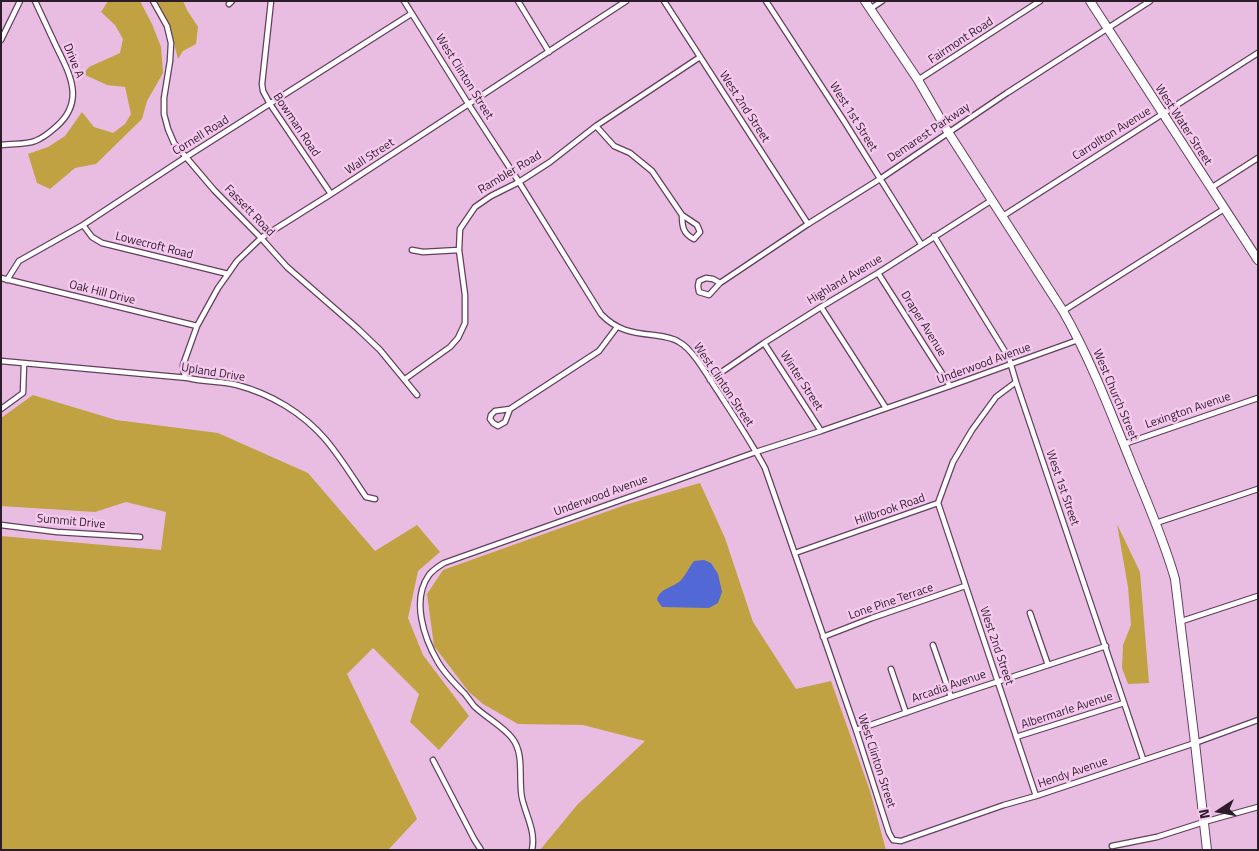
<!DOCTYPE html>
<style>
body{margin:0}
#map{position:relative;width:1259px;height:851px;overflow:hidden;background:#e9bde2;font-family:"Titillium Web",sans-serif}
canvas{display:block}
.frame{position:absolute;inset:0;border:2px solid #2c1c2a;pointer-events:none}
.north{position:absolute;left:1194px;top:786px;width:50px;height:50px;-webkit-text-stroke:4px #f6caef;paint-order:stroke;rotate:259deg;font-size:14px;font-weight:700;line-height:20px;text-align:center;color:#2c1c2a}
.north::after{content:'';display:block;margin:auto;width:18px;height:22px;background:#2c1c2a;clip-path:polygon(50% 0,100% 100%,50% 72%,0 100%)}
</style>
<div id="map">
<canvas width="1259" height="851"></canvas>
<div class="frame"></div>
<div class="north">N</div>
</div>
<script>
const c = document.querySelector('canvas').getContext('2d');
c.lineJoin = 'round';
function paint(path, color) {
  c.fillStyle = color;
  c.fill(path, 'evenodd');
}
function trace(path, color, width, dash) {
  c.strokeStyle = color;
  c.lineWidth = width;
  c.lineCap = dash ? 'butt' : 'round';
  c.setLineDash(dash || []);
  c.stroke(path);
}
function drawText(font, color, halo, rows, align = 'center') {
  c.font = font + ' "Titillium Web",sans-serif';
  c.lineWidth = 4.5;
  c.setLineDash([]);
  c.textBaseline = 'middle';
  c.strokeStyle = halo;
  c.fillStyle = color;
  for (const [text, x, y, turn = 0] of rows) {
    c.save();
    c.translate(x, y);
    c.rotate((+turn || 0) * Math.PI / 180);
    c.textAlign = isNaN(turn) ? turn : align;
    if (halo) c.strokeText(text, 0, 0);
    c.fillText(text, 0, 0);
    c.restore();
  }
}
const green = new Path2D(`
 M 108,1 L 140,1 L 152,24 L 161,47 L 163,73 L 147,101 L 142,119 L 96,164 L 75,168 L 50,189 L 37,183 L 28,154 L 48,147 L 65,136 L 82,112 L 94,127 L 113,133 L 125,124 L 131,114 L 125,87 L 107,85 L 83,74 L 89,67 L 120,53 L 123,39 L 115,25 L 101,12 Z
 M 155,1 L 183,1 L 187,10 L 198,27 L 196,44 L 183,51 L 178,59 L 169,24 Z
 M 33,395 L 116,420 L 218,433 L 308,473 L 375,551 L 417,525 L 440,552 L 418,571 L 408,618 L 423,655 L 469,716 L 439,750 L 410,722 L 419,694 L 373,648 L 347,674 L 417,819 L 388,850 L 1,850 L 1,536 L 161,550 L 166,512 L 126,502 L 95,512 L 1,506 L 1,418 Z
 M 700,483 L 725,538 L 753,622 L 796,689 L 831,681 L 870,791 L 886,850 L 540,850 L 577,805 L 645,741 L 583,725 L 518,724 L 483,704 L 469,692 L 434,646 L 427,594 L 443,570 L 625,505 Z
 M 1117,524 L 1140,572 L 1149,683 L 1128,684 L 1122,668 L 1123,645 L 1131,625 L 1128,587 Z`);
const water = new Path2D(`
 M 704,560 L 711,563 L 718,574 L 722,592 L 718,603 L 709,608 L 662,607 L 657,600 C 659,589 671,588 679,582 C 685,577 689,567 694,561 Z`);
const street = new Path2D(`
 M 153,1 L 167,26 L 171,43 L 170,61 L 164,98 L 164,114 L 168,129 L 174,143 L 214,190 L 261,238 L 287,267 L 357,328 L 380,350 L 417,395
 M 271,1 L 262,84 L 263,91 L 270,104 L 331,194
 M 404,1 L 469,105 L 519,182 L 601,314 C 616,330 632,333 653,335 C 661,336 672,337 679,342 C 694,350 709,379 719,393 C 735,418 751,442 765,468 L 856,730 L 889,833 L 893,840 L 901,841 L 1004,805 L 1036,796 L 1195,743 L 1258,720
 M 518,1 L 549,52
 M 664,1 L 808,224
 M 766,1 L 844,121 L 921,244
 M 229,4 L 232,1
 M 870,9 L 882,1
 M 1,40 L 20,1
 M 918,80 L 1040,1
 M 596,126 L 614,146 L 630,153 L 652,171 L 682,215
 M 1,145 C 13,143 25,145 35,141 C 44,138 50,132 57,126 C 85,101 70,74 56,46 C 49,31 42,16 35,1
 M 1211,188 L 1258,158
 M 682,215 L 697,225 L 700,232 L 694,239 C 683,234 682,226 682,215 Z
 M 1003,216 L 1258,53
 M 83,225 L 92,237 L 102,243 L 228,274
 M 934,236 L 1009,358 L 1016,382 L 1143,759
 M 412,250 L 423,252 L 459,250
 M 878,273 L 950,386
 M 1,278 L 197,326
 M 706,278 L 713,279 L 720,283 L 709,295 L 699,292 L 698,286 L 699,281 Z
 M 7,280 L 19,261 L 83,225 L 186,157 L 411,14
 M 720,283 L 808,224 L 880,179 L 1007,93 L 1150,1
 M 821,307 L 886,408
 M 1063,311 L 1224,209
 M 764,343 L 821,431
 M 1,361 L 188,378 C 204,382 221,381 237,385 C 271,394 303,413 326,440 C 341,458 353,478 366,497 L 375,499
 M 188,378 L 184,373 L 183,365 L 197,326 L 218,288 L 228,274 L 237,261 L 261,238 L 331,194 L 626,1
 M 405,379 L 450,347 L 458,338 L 465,323 L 465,295 L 459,250 L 460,229 L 475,207 L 491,196 L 519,182 L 550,162 L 596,126 L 700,57
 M 710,380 L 764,343 L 821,307 L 878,273 L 992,200
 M 1,409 L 23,393 L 24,364
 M 510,409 L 599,351 L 617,327
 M 510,409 L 505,422 L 498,426 L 493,423 L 490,419 L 491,415 L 495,411 Z
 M 1124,444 L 1258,398
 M 938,503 L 1036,796
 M 1156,523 L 1258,489
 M 1,525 L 57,532 L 140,537
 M 795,553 L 938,503 L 953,462 L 972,430 L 996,397 L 1016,382
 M 1030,613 L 1048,665
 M 1179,622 L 1258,596
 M 823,637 L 872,618 L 965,586
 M 933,645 L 951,697
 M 891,669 L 906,713
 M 856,730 L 951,697 L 1106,646
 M 1016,737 L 1124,703
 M 433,760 L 474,839 L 481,850
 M 1112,846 L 1157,837 L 1204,822 L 1258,807
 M 532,850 C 536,831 526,816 522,798 C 518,779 525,754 512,738 C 503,726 485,717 474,706 C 471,702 468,698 465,694 C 455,684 445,674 438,662 C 424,638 411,600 429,575 C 433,570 439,566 444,563 L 756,452 L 821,431 L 950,386 L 1078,340`);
const primary = new Path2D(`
 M 865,1 L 918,80 L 948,132 L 1063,311 C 1091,360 1111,413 1132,465 C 1147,502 1164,540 1175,579 L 1195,743 L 1207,850
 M 1090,1 L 1258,260`);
const streetNames = [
 ["Fairmont Road",961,41,-33],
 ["Drive A",73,61,68],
 ["West Clinton Street",464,77,58],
 ["West 2nd Street",744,107,57],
 ["West 1st Street",853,117,58],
 ["Bowman Road",296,125,56],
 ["West Water Street",1183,125,57],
 ["Demarest Parkway",929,133,-34],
 ["Carrollton Avenue",1112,134,-32],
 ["Cornell Road",201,136,-32],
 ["Wall Street",370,157,-33],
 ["Rambler Road",510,173,-31],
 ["Fassett Road",249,211,46],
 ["Lowecroft Road",154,246,14],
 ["Highland Avenue",845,280,-31],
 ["Oak Hill Drive",102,293,14],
 ["Draper Avenue",923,324,58],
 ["Underwood Avenue",984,364,-20],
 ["Upland Drive",213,373,9],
 ["Winter Street",801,381,57],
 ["West Clinton Street",723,385,56],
 ["West Church Street",1115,395,67],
 ["Lexington Avenue",1188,411,-19],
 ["West 1st Street",1062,488,71],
 ["Underwood Avenue",601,496,-20],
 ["Hillbrook Road",890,510,-19],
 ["Summit Drive",71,522,5],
 ["Lone Pine Terrace",891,602,-19],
 ["West 2nd Street",996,646,71],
 ["Arcadia Avenue",949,687,-19],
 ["Albermarle Avenue",1067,711,-18],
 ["West Clinton Street",876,761,72],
 ["Hendy Avenue",1073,773,-19]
];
paint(green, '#c0a242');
paint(water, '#5268d5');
trace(street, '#633f5e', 7);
trace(primary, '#633f5e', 10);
trace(street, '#fff', 4.5);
trace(primary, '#fff', 8);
drawText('12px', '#2c1c2a', '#f6caef', streetNames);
</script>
